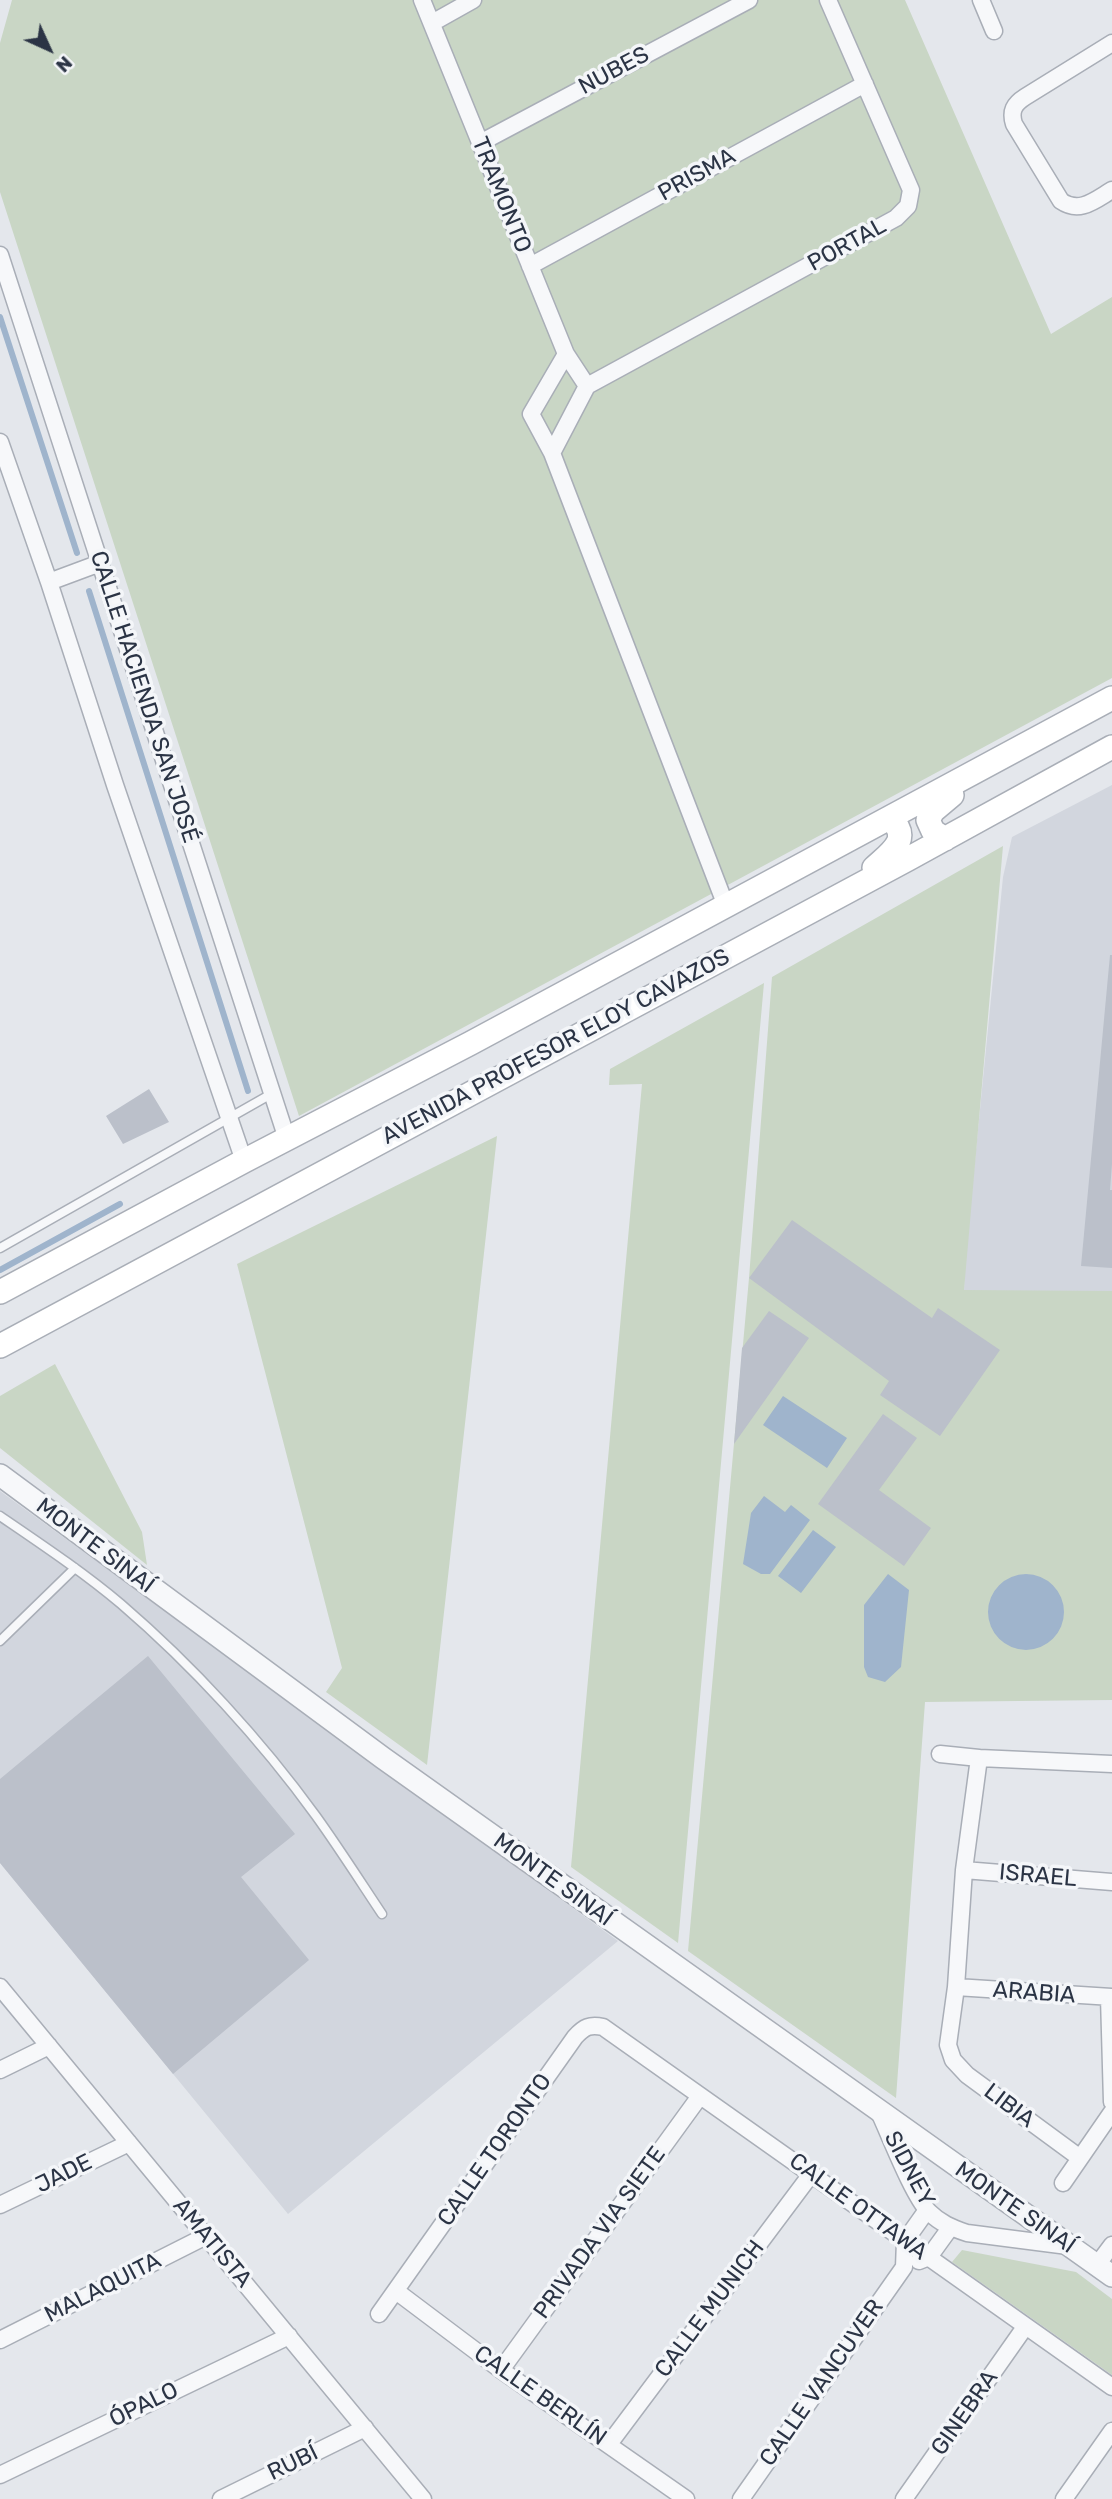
<!DOCTYPE html>
<meta charset="utf-8">
<style>
body{margin:0}
#map{position:relative;width:1112px;height:2499px;overflow:hidden;background:#e4e7ec;font-family:Rubik,sans-serif}
canvas{display:block}
.north{position:absolute;left:14px;top:14px;width:70px;height:70px;-webkit-text-stroke:5px #f4f6f9;paint-order:stroke;rotate:135deg;font-size:19px;font-weight:700;line-height:28px;text-align:center;color:#2b3445}
.north::after{content:'';display:block;margin:auto;width:24px;height:32px;background:#2b3445;clip-path:polygon(50% 0,100% 100%,50% 72%,0 100%)}
</style>
<div id="map">
<canvas width="1112" height="2499"></canvas>
<div class="north">N</div>
</div>
<script>
const c = document.querySelector('canvas').getContext('2d');
c.lineJoin = 'round';
function paint(path, color) {
  c.fillStyle = color;
  c.fill(path, 'evenodd');
}
function trace(path, color, width, dash) {
  c.strokeStyle = color;
  c.lineWidth = width;
  c.lineCap = dash ? 'butt' : 'round';
  c.setLineDash(dash || []);
  c.stroke(path);
}
function drawText(font, color, halo, rows, align = 'center') {
  c.font = font + ' Rubik,sans-serif';
  c.lineWidth = 7;
  c.setLineDash([]);
  c.textBaseline = 'middle';
  c.strokeStyle = halo;
  c.fillStyle = color;
  for (const [text, x, y, turn = 0] of rows) {
    c.save();
    c.translate(x, y);
    c.rotate((+turn || 0) * Math.PI / 180);
    c.textAlign = isNaN(turn) ? turn : align;
    if (halo) c.strokeText(text, 0, 0);
    c.fillText(text, 0, 0);
    c.restore();
  }
}
const built = new Path2D(`
 M 1112,785 L 1112,1291 L 964,1291 L 965,1261 L 1003,877 L 1012,837 Z
 M 0,1491 L 618,1941 L 288,2214 L 0,1863 Z`);
const green = new Path2D(`
 M 12,0 L 905,0 L 1051,334 L 1112,297 L 1112,678 L 299,1116 L 0,192 L 0,43 Z
 M 1003,846 L 964,1290 L 1112,1291 L 1112,1700 L 925,1702 L 896,2098 L 688,1951 L 749,1278 L 772,977 Z
 M 764,983 L 678,1943 L 571,1867 L 642,1084 L 609,1085 L 610,1069 Z
 M 497,1136 L 427,1765 L 326,1692 L 342,1668 L 237,1264 Z
 M 55,1364 L 142,1532 L 147,1565 L 0,1448 L 0,1396 Z
 M 962,2250 L 1076,2272 L 1112,2299 L 1112,2375 L 952,2262 Z`);
const water = new Path2D(`
 M 783,1396 L 847,1438 L 827,1468 L 763,1425 Z
 M 764,1496 L 785,1512 L 791,1505 L 810,1520 L 770,1574 L 761,1574 L 743,1564 L 751,1513 Z
 M 813,1530 L 836,1547 L 801,1593 L 778,1576 Z
 M988 1612a38 38 0 1 1 76 0a38 38 0 1 1-76 0Z
 M 888,1574 L 909,1590 L 901,1667 L 885,1682 L 868,1677 L 864,1667 L 864,1605 Z`);
const stream = new Path2D(`
 M 0,317 L 77,553
 M 89,591 L 248,1091
 M 0,1270 L 120,1204`);
const building = new Path2D(`
 M 1110,955 L 1112,955 L 1112,1164 L 1110,1190 L 1112,1190 L 1112,1268 L 1081,1266 Z
 M 149,1089 L 169,1122 L 123,1144 L 106,1116 Z
 M 792,1220 L 932,1318 L 938,1308 L 1000,1350 L 940,1436 L 880,1395 L 889,1381 L 749,1278 Z
 M 769,1311 L 809,1338 L 734,1444 L 742,1348 Z
 M 883,1414 L 917,1438 L 879,1490 L 931,1528 L 904,1566 L 818,1504 Z
 M 148,1656 L 295,1834 L 241,1877 L 309,1960 L 173,2074 L 0,1863 L 0,1779 Z`);
const service = new Path2D(`
 M 0,1248 L 273,1093
 M 0,1516 C 41,1544 83,1572 121,1604 C 192,1665 261,1740 316,1816 C 339,1848 360,1881 382,1914
 M 0,1641 L 75,1568`);
const minor = new Path2D(`
 M 422,0 L 566,354 L 587,386
 M 981,0 L 994,31
 M 432,23 L 473,0
 M 1112,43 L 1025,97 C 1014,104 1010,111 1014,124 L 1061,201 C 1080,214 1095,200 1112,190
 M 480,143 L 749,0
 M 0,255 L 287,1139
 M 530,266 L 865,84
 M 566,354 L 531,414 L 552,453 L 726,906
 M 587,386 L 896,218 L 908,206 L 911,190 L 828,0
 M 0,442 L 49,582 L 115,785 L 244,1161
 M 552,453 L 587,386
 M 49,582 L 100,563
 M 940,1754 L 979,1758 L 1112,1764
 M 979,1758 L 964,1870 L 956,1987 L 948,2045 L 953,2060 L 967,2075 L 1080,2158
 M 964,1870 L 1112,1882
 M 0,1987 L 423,2499
 M 956,1987 L 1112,1997
 M 1109,1997 L 1112,2102
 M 0,2070 L 49,2046
 M 878,2110 C 890,2135 912,2194 929,2212 C 940,2223 952,2228 967,2233 L 1068,2246
 M 1063,2183 L 1112,2112
 M 0,2205 L 129,2143
 M 919,2261 L 929,2257 L 950,2228
 M 1097,2265 L 1112,2245
 M 396,2291 L 501,2370 L 686,2499
 M 379,2314 L 575,2037 C 584,2027 590,2024 603,2027 L 1112,2387
 M 0,2340 L 206,2236
 M 501,2370 L 700,2096
 M 609,2444 L 812,2173
 M 0,2475 L 289,2336
 M 221,2499 L 365,2428
 M 741,2499 L 904,2267 L 905,2241 L 927,2210
 M 904,2499 L 1025,2327
 M 1064,2499 L 1112,2431`);
const tertiary = new Path2D(`
 M 0,1475 L 383,1758 L 1112,2276`);
const secondary = new Path2D(`
 M 945,839 L 933,831 L 928,820 L 933,811 L 952,795
 M 874,868 C 890,853 913,839 890,818
 M 0,1292 L 244,1161 L 471,1043 L 1112,698
 M 0,1346 L 908,859 L 1112,747`);
const streetNames = [
 ["NUBES",614,71,-28],
 ["PRISMA",697,175,-29],
 ["TRAMONTO",501,195,68],
 ["PORTAL",847,245,-29],
 ["CALLE HACIENDA SAN JOSÉ",144,697,72],
 ["AVENIDA PROFESOR ELOY CAVAZOS",556,1047,-28],
 ["MONTE SINAÍ",95,1546,37],
 ["ISRAEL",1038,1876,5],
 ["MONTE SINAÍ",553,1880,36],
 ["ARABIA",1034,1993,4],
 ["LIBIA",1009,2106,37],
 ["CALLE TORONTO",495,2150,-55],
 ["SIDNEY",909,2169,62],
 ["JADE",64,2174,-26],
 ["CALLE OTTAWA",858,2207,36],
 ["MONTE SINAÍ",1015,2208,35],
 ["PRIVADA VIA SIETE",600,2233,-54],
 ["AMATISTA",212,2243,50],
 ["MALAQUITA",103,2288,-27],
 ["CALLE MUNICH",710,2309,-53],
 ["CALLE VANCUVER",822,2383,-55],
 ["CALLE BERLÍN",540,2396,35],
 ["ÓPALO",144,2405,-26],
 ["GINEBRA",965,2413,-55],
 ["RUBÍ",293,2463,-26]
];
paint(built, '#d2d6de');
paint(green, '#c9d6c5');
paint(water, '#9fb4cc');
trace(stream, '#9fb4cc', 6);
paint(building, '#bbc0ca');
trace(service, '#a9aeb7', 11);
trace(minor, '#a9aeb7', 19);
trace(tertiary, '#a9aeb7', 24);
trace(secondary, '#a9aeb7', 26);
trace(service, '#f7f8fa', 8);
trace(minor, '#f7f8fa', 16);
trace(tertiary, '#f7f8fa', 21);
trace(secondary, '#fff', 23);
drawText('23px', '#2b3445', '#f4f6f9', streetNames);
</script>
